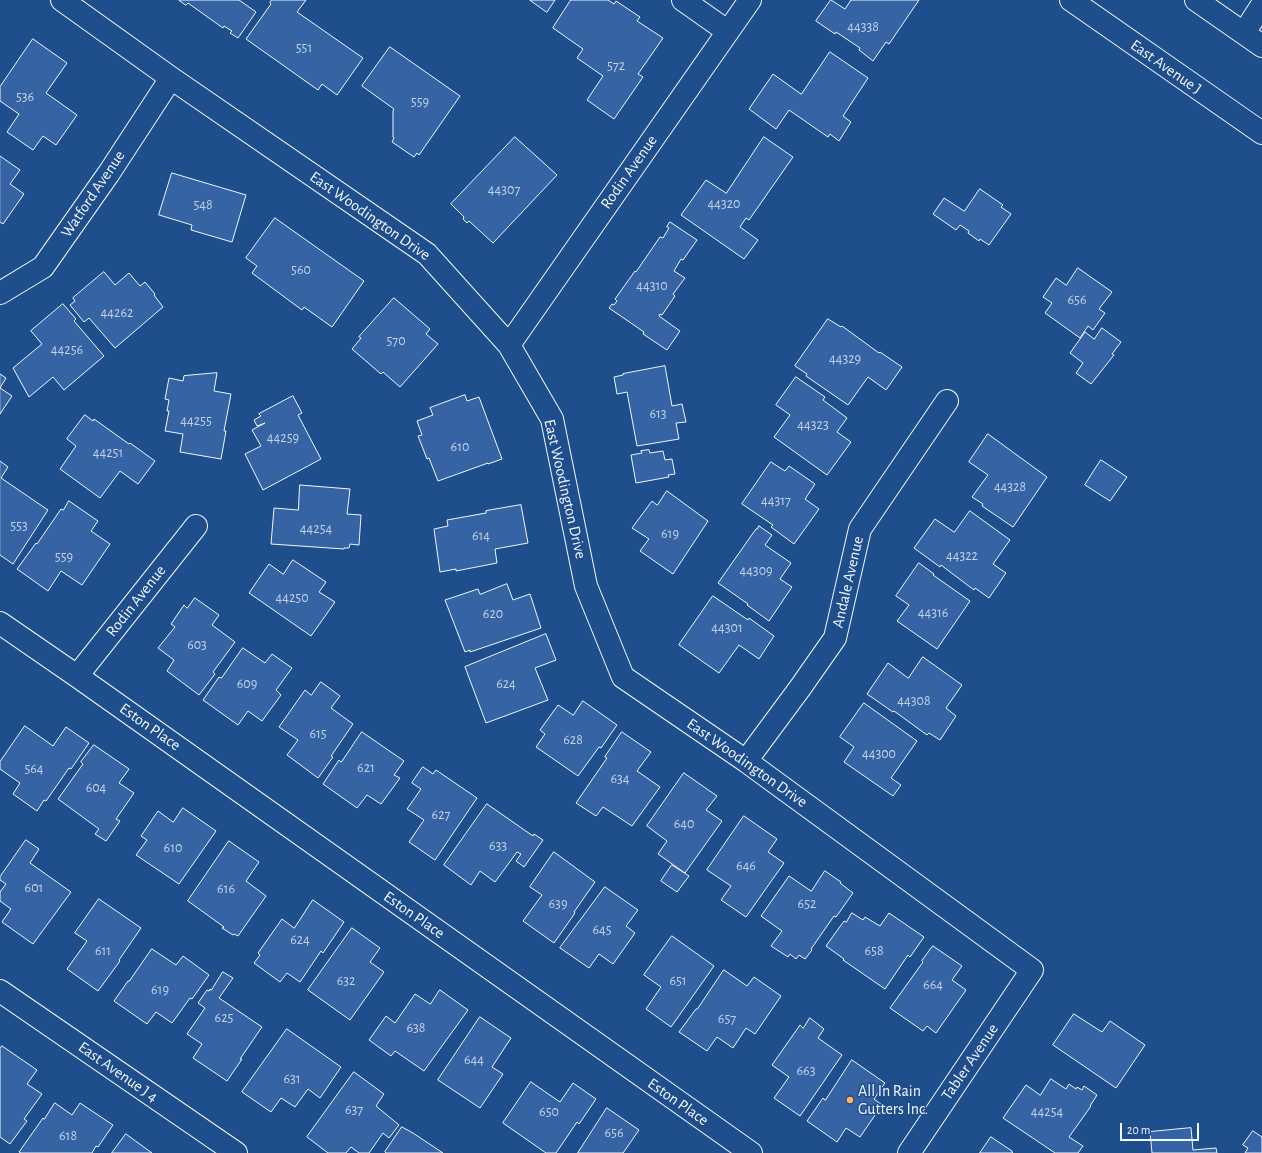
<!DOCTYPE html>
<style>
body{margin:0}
#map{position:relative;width:1262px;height:1153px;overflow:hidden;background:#1f4e8c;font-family:"Alegreya Sans",sans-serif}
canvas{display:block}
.scale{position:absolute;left:1120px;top:1123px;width:79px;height:18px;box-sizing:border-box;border:2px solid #f2f6ff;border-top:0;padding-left:5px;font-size:12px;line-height:14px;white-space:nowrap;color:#f2f6ff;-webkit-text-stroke:3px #1f4e8c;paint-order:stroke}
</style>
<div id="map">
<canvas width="1262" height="1153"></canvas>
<div class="scale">20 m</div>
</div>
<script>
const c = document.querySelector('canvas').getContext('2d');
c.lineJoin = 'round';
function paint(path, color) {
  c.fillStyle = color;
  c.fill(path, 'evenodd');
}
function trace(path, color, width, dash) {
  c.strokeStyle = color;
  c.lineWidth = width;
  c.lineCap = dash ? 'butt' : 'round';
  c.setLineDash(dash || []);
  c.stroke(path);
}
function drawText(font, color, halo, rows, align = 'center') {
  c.font = font + ' "Alegreya Sans",sans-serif';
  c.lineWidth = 3;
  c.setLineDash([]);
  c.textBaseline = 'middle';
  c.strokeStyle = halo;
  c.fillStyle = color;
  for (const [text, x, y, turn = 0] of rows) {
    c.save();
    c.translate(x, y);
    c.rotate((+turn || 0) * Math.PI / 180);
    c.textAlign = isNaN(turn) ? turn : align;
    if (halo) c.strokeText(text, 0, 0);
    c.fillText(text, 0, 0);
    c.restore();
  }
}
const building = new Path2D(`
 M 179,0 L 239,0 L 256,12 L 238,38 L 230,33 L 232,31 L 224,26 L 223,28 L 188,3 L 186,5 Z
 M 272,0 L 306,0 L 297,12 L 363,58 L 337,95 L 322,84 L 318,90 L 246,39 L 271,4 L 270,3 Z
 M 530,0 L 555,0 L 547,12 Z
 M 571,0 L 608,0 L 614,4 L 616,1 L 640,17 L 637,21 L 663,38 L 638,74 L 643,77 L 614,119 L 587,100 L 603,76 L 577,58 L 583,49 L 553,28 Z
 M 831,0 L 845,9 L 851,0 L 919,0 L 889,44 L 886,42 L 873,61 L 859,50 L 860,48 L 836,32 L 835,34 L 816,21 Z
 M 33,39 L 67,63 L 46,93 L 77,115 L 56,145 L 43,136 L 33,150 L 7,132 L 19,114 L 0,101 L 0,87 Z
 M 390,47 L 460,96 L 419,155 L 417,153 L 414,157 L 392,142 L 394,138 L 393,137 L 393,111 L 394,109 L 362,86 Z
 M 830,52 L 868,78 L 843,116 L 851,122 L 839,141 L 830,134 L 828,137 L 789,110 L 776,129 L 749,109 L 773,74 L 801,94 Z
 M 515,137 L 557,175 L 493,243 L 469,221 L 467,223 L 463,219 L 464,217 L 451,204 Z
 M 764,137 L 793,157 L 749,220 L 746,218 L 740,227 L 758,240 L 744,259 L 681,215 L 706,180 L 726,193 Z
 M 0,156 L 20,170 L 10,184 L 24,194 L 3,224 L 0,222 Z
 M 172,173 L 246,195 L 232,242 L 191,230 L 192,225 L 159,215 Z
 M 980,189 L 1003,205 L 1001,207 L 1011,214 L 989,245 L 980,239 L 979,241 L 968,233 L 969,231 L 960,225 L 956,230 L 933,214 L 944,198 L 964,211 Z
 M 275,218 L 364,281 L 332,327 L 304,307 L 302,310 L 252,273 L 257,266 L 246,258 Z
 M 670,222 L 697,240 L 683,260 L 681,259 L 674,271 L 685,278 L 673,294 L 675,296 L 662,315 L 660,314 L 659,316 L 680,331 L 667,350 L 643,334 L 644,332 L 609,308 L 612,304 L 614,305 L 617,301 L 615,299 L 635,271 L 636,272 L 660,237 L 663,238 L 669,228 L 667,227 Z
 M 1078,268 L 1112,292 L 1099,309 L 1105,313 L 1093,330 L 1088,326 L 1080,338 L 1045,313 L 1052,303 L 1043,297 L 1056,278 L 1066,285 Z
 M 104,272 L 115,285 L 129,273 L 140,286 L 145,282 L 155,294 L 154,295 L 163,307 L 115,348 L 89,318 L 84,322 L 70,305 L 75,301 L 73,298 Z
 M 394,298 L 430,329 L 426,334 L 438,344 L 400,387 L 383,372 L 381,374 L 352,349 L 361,338 L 359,337 Z
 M 63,304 L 76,319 L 74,321 L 104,356 L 64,390 L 53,377 L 29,397 L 13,368 L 42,344 L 31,331 Z
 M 828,319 L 841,327 L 842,326 L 879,353 L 880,352 L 902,367 L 886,390 L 868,377 L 848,405 L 806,376 L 807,374 L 795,366 Z
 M 1102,328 L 1121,342 L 1112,354 L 1114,355 L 1091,384 L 1076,373 L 1083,363 L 1070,353 L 1085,332 L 1094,339 Z
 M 665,366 L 672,406 L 682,404 L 686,422 L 676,423 L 679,439 L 637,446 L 627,392 L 617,394 L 614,377 L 623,375 L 623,374 Z
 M 217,373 L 214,391 L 231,394 L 224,431 L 226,431 L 221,459 L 180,452 L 183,434 L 165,431 L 169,411 L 167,411 L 169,400 L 165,399 L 169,378 L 183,381 L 184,376 Z
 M 0,374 L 6,378 L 0,388 Z
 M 796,377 L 825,397 L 823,400 L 847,418 L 837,432 L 851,442 L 827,475 L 774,437 L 790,415 L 776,405 Z
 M 0,388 L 12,396 L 0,414 Z
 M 465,395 L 467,401 L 479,397 L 502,459 L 488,464 L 488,463 L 438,481 L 429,458 L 427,459 L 418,436 L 422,435 L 417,421 L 433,415 L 430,408 Z
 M 293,396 L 302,413 L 298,415 L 321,459 L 263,490 L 245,454 L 261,446 L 252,430 L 265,423 L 257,426 L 254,420 L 261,416 L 259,414 Z
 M 85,415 L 93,421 L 94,419 L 129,444 L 130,443 L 155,461 L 138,484 L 120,471 L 100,498 L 60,469 L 76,446 L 67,439 Z
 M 988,434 L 1047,477 L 1013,527 L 982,506 L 983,504 L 972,497 L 988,475 L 969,462 Z
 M 649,450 L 650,453 L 663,451 L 665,460 L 672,459 L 675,474 L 668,475 L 669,477 L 636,483 L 631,455 L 642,453 L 641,451 Z
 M 1101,460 L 1127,477 L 1110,501 L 1085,485 Z
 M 0,461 L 8,467 L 1,478 L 48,510 L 13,564 L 0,555 Z
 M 771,462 L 785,471 L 789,466 L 815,484 L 805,499 L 819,509 L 794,544 L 771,527 L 773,525 L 742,504 Z
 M 300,485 L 350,489 L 347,514 L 361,515 L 359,545 L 350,544 L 349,548 L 344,548 L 344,549 L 271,544 L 274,508 L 298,510 Z
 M 667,491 L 708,521 L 673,574 L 640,551 L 649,539 L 632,528 L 652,501 L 657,505 Z
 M 69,501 L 98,521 L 91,531 L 110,544 L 82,585 L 61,571 L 48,591 L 17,569 L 36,543 L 37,544 L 61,509 L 63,510 Z
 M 521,505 L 528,543 L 495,549 L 497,563 L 456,571 L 456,569 L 440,572 L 434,529 L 448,526 L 447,520 L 486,513 L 486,511 Z
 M 970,511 L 1010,540 L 993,564 L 1006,573 L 989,598 L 975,588 L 974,590 L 941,565 L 940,567 L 914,548 L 935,519 L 954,532 Z
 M 759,526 L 772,535 L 765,545 L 791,563 L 780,579 L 792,587 L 769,621 L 747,605 L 748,604 L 718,583 L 756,529 L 757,529 Z
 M 293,560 L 326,582 L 319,592 L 335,602 L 311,636 L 249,593 L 269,564 L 283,574 Z
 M 919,563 L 934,574 L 933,575 L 970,601 L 937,649 L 897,621 L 909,605 L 896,596 Z
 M 507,584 L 513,600 L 530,594 L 541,628 L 470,652 L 470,650 L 465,652 L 445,600 L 478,589 L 480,594 Z
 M 713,596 L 748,620 L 749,618 L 774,636 L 759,659 L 739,645 L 719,673 L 679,645 Z
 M 195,598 L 219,615 L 212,625 L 235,642 L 213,672 L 215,674 L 199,695 L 167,671 L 174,660 L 158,648 L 175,627 L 171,624 L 184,605 L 187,608 Z
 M 546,634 L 556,660 L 535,668 L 548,700 L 486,723 L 465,667 Z
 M 243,648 L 265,663 L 272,654 L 292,668 L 276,690 L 281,695 L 262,721 L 248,711 L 238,725 L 203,700 L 219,677 L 221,678 Z
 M 923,657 L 962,685 L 946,708 L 956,716 L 940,740 L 929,733 L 927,735 L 894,711 L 893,712 L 867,694 L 888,663 L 908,678 Z
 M 321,682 L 340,696 L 331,708 L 353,724 L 331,756 L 333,757 L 318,778 L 287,755 L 298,740 L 279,727 L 305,690 L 311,695 Z
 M 583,701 L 617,725 L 601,748 L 599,747 L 578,776 L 536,747 L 545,734 L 540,730 L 558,705 L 573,715 Z
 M 864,703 L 917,741 L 891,778 L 901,785 L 893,796 L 844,762 L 854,747 L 840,737 Z
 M 25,726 L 53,746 L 66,727 L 89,743 L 71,769 L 69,768 L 46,801 L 44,800 L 37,811 L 13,794 L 20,783 L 0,769 L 0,762 Z
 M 362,732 L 404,761 L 394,775 L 400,778 L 381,804 L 367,795 L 357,808 L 323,784 L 339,760 L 341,762 Z
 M 622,732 L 651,752 L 637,771 L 660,787 L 632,826 L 603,807 L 596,816 L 576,803 L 607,758 L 605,757 Z
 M 94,745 L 129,769 L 119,783 L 134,793 L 116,819 L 120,821 L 106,841 L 95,834 L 99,829 L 58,799 L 83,764 L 81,762 Z
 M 423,767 L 433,774 L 436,770 L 477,798 L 435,860 L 409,842 L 424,820 L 407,809 L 421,789 L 412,783 Z
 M 684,773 L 717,796 L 706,810 L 722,821 L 685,873 L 658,854 L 667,841 L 647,826 Z
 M 487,804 L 533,836 L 534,834 L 543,840 L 524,867 L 516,861 L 521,854 L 517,852 L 495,882 L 480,871 L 471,885 L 444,865 Z
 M 183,808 L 216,831 L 179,884 L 136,855 L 147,840 L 141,836 L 158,811 L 173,822 Z
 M 744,816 L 777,839 L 768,852 L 784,863 L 746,917 L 721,900 L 731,886 L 707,870 Z
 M 26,840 L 39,849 L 30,863 L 71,892 L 33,944 L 2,922 L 11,909 L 0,901 L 0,892 L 6,884 L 0,880 L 0,877 Z
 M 229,841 L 259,862 L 246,881 L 266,896 L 238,936 L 234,934 L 233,935 L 222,928 L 224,927 L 188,901 Z
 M 554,852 L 595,882 L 574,912 L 575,913 L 554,943 L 523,921 L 542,895 L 530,887 Z
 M 672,865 L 689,876 L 677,892 L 661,881 Z
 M 825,871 L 841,882 L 840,883 L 853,893 L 836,917 L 834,916 L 811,949 L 812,950 L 805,959 L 799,955 L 796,959 L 790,954 L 788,957 L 771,946 L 782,931 L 761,916 L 789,876 L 811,891 Z
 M 605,887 L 638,910 L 626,926 L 635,933 L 613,964 L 599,954 L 589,968 L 560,948 Z
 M 99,899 L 141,928 L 119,960 L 120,961 L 98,991 L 67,969 L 87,941 L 75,933 Z
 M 313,900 L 344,922 L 323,953 L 321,951 L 300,982 L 287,973 L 280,982 L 254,963 L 260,955 L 258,953 L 282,919 L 294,928 Z
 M 852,913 L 863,920 L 865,917 L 880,926 L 889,913 L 924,937 L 910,957 L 908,955 L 885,989 L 843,960 L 844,959 L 826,946 L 844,921 L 846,922 Z
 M 352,928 L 380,948 L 370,962 L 384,972 L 350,1020 L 308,990 Z
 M 672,936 L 714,966 L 671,1027 L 646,1009 L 661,987 L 644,975 Z
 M 933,946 L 962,966 L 952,980 L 966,990 L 936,1033 L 927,1026 L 923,1031 L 890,1008 L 923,962 L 922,961 Z
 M 152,949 L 176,965 L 183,956 L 209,975 L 192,999 L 190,998 L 172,1023 L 156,1012 L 147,1024 L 114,1001 L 128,981 L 129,981 Z
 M 724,970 L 747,986 L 754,977 L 781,996 L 755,1034 L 746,1028 L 733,1048 L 717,1037 L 707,1051 L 679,1032 L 696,1009 L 697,1009 Z
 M 223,972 L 233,978 L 219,998 L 262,1027 L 240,1059 L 242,1059 L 227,1081 L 193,1058 L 202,1044 L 187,1034 L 205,1008 L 198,1003 L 207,990 L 209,991 L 210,989 L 211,990 Z
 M 440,990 L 468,1010 L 424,1071 L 395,1051 L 391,1056 L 369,1040 L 386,1016 L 395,1023 L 415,994 L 430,1004 Z
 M 1074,1014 L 1102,1032 L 1110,1021 L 1145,1045 L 1116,1088 L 1053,1045 Z
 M 480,1017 L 511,1038 L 492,1067 L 503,1074 L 480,1108 L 438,1080 Z
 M 810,1018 L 824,1029 L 818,1038 L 842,1055 L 800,1116 L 774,1098 L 789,1077 L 772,1065 L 800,1025 L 803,1028 Z
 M 287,1029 L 341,1067 L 320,1098 L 308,1089 L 295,1107 L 281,1098 L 271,1112 L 242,1092 Z
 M 2,1046 L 37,1070 L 27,1084 L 42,1094 L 24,1119 L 27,1121 L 10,1144 L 0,1137 L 0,1049 Z
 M 852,1060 L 885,1083 L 874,1099 L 882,1105 L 860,1137 L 846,1128 L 837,1142 L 807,1121 L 823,1098 L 825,1100 Z
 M 354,1072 L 384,1094 L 376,1106 L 399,1125 L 389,1138 L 383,1133 L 369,1153 L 359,1153 L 351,1147 L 346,1153 L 328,1153 L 307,1137 Z
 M 1051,1079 L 1066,1089 L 1069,1084 L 1076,1089 L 1077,1087 L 1082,1090 L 1084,1086 L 1097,1095 L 1090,1106 L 1091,1106 L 1069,1137 L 1083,1146 L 1078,1153 L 1055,1153 L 1003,1118 L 1026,1085 L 1040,1095 Z
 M 531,1082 L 560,1102 L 573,1083 L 596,1099 L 579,1124 L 577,1122 L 556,1153 L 546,1153 L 503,1123 Z
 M 55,1103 L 72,1115 L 80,1103 L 113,1125 L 98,1147 L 96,1146 L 92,1153 L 21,1153 L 19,1152 L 43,1118 L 44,1119 Z
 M 607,1108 L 639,1130 L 623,1153 L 578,1153 Z
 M 402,1127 L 413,1133 L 443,1153 L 386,1153 L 385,1152 Z
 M 1191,1128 L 1193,1150 L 1216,1148 L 1217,1153 L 1152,1153 L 1150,1132 Z
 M 1253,1131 L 1262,1137 L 1262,1153 L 1245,1153 L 1248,1148 L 1243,1145 Z
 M 126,1134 L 152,1153 L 112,1153 Z
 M 991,1137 L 1012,1151 L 1012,1152 L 1013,1153 L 980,1153 Z`);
const minor = new Path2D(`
 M 62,0 L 171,78 L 427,254 L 509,345 L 552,419 L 586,586 L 623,677 L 746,761 L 1032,970 L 909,1153
 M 683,0 L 727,31
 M 1196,0 L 1262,46
 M 1244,33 L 1262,5
 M 0,293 L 43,267 L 109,173 L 171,78
 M 509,345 L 750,0
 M 0,623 L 77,676 L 751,1153
 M 77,676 L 196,526
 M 746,761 L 800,688 L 835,638 L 860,529 L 947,401
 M 0,991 L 236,1153`);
const primary = new Path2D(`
 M 1071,0 L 1262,133`);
const markers = [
 [850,1100,4,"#ffb74d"]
];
const numberNames = [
 ["44338",863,27],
 ["551",304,48],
 ["572",616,66],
 ["536",25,97],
 ["559",420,102],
 ["44307",504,190],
 ["44320",724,204],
 ["548",203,205],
 ["560",301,270],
 ["44310",652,286],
 ["656",1077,300],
 ["44262",117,313],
 ["570",396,341],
 ["44256",67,350],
 ["44329",845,359],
 ["613",658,414],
 ["44255",196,421],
 ["44323",813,425],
 ["44259",283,438],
 ["610",460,447],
 ["44251",108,453],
 ["44328",1010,487],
 ["44317",776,501],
 ["553",19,526],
 ["44254",316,529],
 ["619",670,534],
 ["614",481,536],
 ["44322",962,556],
 ["559",64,557],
 ["44309",756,571],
 ["44250",292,598],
 ["44316",933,613],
 ["620",493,614],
 ["44301",727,628],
 ["603",197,645],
 ["609",247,684],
 ["624",506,684],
 ["44308",914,701],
 ["615",318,734],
 ["628",573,740],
 ["44300",879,754],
 ["621",366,768],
 ["564",34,769],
 ["634",620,779],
 ["604",96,788],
 ["627",441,815],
 ["640",684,824],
 ["633",498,846],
 ["610",173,848],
 ["646",746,866],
 ["601",34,888],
 ["616",226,889],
 ["639",558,904],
 ["652",807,904],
 ["645",602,930],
 ["624",300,940],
 ["611",103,951],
 ["658",874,951],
 ["632",346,981],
 ["651",678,981],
 ["664",933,985],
 ["619",160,990],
 ["625",224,1018],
 ["657",727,1019],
 ["638",416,1028],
 ["644",474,1060],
 ["663",806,1071],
 ["631",292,1079],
 ["637",354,1110],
 ["650",549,1112],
 ["44254",1047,1112],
 ["656",614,1133],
 ["618",68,1136]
];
const streetNames = [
 ["East Avenue J",1166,67,35],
 ["Rodin Avenue",629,172,-55],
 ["Watford Avenue",93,194,-56],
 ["East Woodington Drive",370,216,35],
 ["East Woodington Drive",565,489,77],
 ["Andale Avenue",848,582,-77],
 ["Rodin Avenue",136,601,-52],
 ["Eston Place",150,727,35],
 ["East Woodington Drive",747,763,35],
 ["Eston Place",414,915,35],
 ["Tabler Avenue",970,1062,-56],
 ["East Avenue J 4",118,1072,35],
 ["Eston Place",678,1102,35]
];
const poiNames = [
 ["All In Rain",858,1091],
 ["Gutters Inc.",858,1109]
];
paint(building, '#3563a3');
trace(building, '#f2f6ff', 1);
trace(minor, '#f2f6ff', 24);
trace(primary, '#f2f6ff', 24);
trace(minor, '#1f4e8c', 22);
trace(primary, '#1f4e8c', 22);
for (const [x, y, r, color] of markers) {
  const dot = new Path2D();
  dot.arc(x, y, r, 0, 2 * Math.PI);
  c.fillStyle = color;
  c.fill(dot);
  trace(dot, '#1f4e8c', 1.5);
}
drawText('14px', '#c3d1e8', null, numberNames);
drawText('16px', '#f2f6ff', '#1f4e8c', streetNames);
drawText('16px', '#f2f6ff', '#1f4e8c', poiNames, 'left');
</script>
